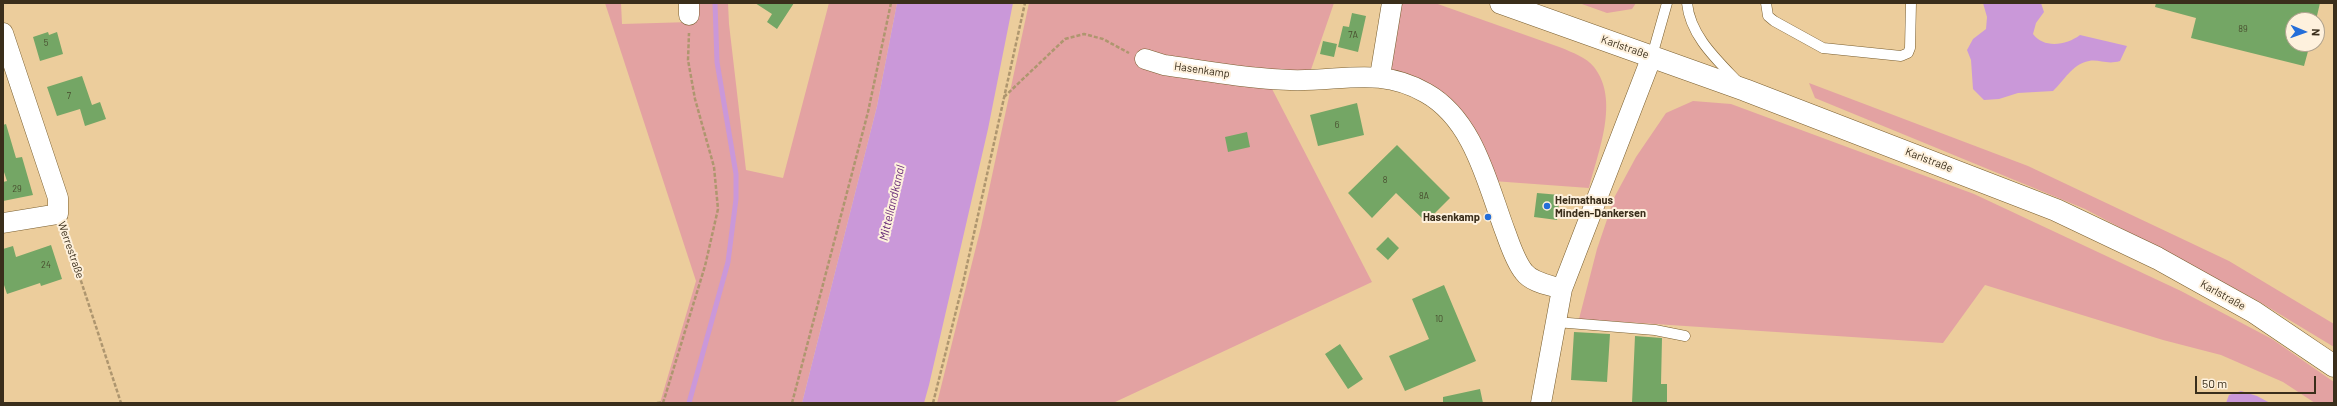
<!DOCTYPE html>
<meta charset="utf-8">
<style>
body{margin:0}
#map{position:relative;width:2337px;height:406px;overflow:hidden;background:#eccd9c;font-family:Barlow,sans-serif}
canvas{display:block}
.frame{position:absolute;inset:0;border:4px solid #3a2e1b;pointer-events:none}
.north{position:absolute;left:2285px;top:12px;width:40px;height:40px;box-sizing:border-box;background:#fef1dd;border:1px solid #b0a38f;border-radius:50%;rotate:92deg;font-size:11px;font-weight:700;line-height:16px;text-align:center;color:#3a2e1b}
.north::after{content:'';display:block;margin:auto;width:14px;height:18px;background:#246ed9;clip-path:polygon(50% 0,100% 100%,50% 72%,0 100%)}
.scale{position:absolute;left:2195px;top:376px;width:121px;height:18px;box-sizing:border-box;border:2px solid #3a2e1b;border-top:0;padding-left:5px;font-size:12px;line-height:14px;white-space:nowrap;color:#3a2e1b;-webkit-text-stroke:3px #fef1dd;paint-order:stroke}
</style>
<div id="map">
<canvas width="2337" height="406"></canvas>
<div class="frame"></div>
<div class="north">N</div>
<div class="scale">50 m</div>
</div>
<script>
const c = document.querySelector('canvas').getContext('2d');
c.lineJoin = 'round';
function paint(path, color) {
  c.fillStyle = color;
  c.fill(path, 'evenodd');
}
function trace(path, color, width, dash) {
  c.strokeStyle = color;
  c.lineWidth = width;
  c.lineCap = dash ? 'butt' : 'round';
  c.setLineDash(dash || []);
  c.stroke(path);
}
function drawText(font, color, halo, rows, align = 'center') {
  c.font = font + ' Barlow,sans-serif';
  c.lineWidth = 4;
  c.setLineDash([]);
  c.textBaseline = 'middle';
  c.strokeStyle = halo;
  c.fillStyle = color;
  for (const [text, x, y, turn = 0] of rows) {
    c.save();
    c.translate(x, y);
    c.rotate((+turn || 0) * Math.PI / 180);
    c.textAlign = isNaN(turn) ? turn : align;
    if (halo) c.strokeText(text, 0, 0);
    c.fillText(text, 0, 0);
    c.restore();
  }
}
const green = new Path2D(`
 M 605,3 L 621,3 L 622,24 L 691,22 L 691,3 L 728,3 L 729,24 L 746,170 L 783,178 L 829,3 L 897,3 L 877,106 L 802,403 L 660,403 L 696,281 Z
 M 1029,3 L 1334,3 L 1306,84 L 1270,85 L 1372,282 L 1113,403 L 937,403 L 981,227 Z
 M 1400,3 L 1435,3 L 1562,48 C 1573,53 1586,57 1594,67 C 1620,100 1598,152 1589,188 L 1493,181 L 1472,135 L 1390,73 Z
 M 1579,3 L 1636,3 L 1632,9 L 1607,13 Z
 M 1809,83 L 2028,166 L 2229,261 L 2334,324 L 2334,347 L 2258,301 L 2085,209 L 1815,98 Z
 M 1693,101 L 1731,104 L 1974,194 L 2181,291 L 2272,339 L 2334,382 L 2334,403 L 2315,403 L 2283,382 L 2221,355 L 2163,340 L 1985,285 L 1943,343 L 1579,319 L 1597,249 L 1615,196 L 1636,157 L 1666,113 Z`);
const water = new Path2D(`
 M 897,3 L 1013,3 L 988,129 L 929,385 L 924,403 L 802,403 L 877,106 Z
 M 1983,3 L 2041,3 L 2044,12 L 2036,23 L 2033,34 C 2044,49 2067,45 2080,35 L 2127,46 L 2120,61 C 2107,65 2099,59 2089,61 C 2072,64 2064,81 2053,91 L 2018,93 L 1999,99 L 1984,100 L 1973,89 L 1971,60 L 1967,50 L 1973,39 L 1986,29 L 1987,17 Z
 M 2241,391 L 2257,396 L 2270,403 L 2226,403 L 2229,395 Z`);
const stream = new Path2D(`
 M 689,403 L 728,262 L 736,199 L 736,174 L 717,62 L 715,3`);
const building = new Path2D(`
 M 755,3 L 794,3 L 777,29 L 767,22 L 772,14 Z
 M 2156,3 L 2320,3 L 2316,20 L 2293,20 L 2293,44 L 2310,44 L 2304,66 L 2191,38 L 2196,18 L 2155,7 Z
 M 1352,13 L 1366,16 L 1358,52 L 1338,47 L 1343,26 L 1349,27 Z
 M 48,32 L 49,35 L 57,32 L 63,54 L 40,61 L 33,37 Z
 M 1323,41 L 1337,44 L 1334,57 L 1320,54 Z
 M 82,76 L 92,105 L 100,102 L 106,119 L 85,126 L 80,109 L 57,116 L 47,87 Z
 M 1357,103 L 1364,135 L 1318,146 L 1310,115 Z
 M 6,124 L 16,158 L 22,157 L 33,195 L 3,201 L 3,182 L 7,181 L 3,169 L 3,125 Z
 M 1247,132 L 1250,147 L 1228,152 L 1225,137 Z
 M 1397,145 L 1450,198 L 1426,222 L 1396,193 L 1372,218 L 1348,193 Z
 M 1537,193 L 1560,195 L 1557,220 L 1534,217 Z
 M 1388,237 L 1399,248 L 1388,260 L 1376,249 Z
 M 51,245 L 62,279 L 41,286 L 40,283 L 7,294 L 3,282 L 3,249 L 13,246 L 16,257 Z
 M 1444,285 L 1476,361 L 1405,391 L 1389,356 L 1429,339 L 1412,299 Z
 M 1574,332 L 1610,334 L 1607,382 L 1571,380 Z
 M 1635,336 L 1662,338 L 1661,384 L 1667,384 L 1667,403 L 1632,403 Z
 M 1340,344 L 1363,379 L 1348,389 L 1325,354 Z
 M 1480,389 L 1483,403 L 1443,403 L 1443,397 Z`);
const path = new Path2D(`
 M 1004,97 L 1065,39 L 1084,34 L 1103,39 L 1129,53
 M 64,229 L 121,403
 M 657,403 L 664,402
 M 663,403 L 705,266 L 718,209 L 714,167 L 695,99 L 688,60 L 689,33
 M 792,403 L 868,112 L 891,3
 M 933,403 L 963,283 L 1025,3`);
const lane = new Path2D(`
 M 1687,3 C 1690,35 1716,59 1737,81
 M 1766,3 L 1768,16 L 1774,21 L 1823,48 L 1901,56 L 1908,53 L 1910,48 L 1911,3
 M 1652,56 L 1667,3
 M 1556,322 L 1655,330 L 1685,336`);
const street = new Path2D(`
 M 689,3 L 689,15
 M 3,33 L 58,198 L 58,214 L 3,223
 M 1145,59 L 1164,65 C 1206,71 1248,79 1290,80 C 1340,82 1380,66 1426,93 C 1474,120 1487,183 1505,231 C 1510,244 1515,261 1524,272 C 1532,283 1550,285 1562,289
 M 1380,76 L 1392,3
 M 1541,403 L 1562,289 L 1652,56`);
const secondary = new Path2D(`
 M 1501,3 L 1745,90 L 2056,210 L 2157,258 L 2254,312 L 2334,366`);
const markers = [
 [1547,206,4,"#246ed9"],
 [1488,217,4,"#246ed9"]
];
const numberNames = [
 ["89",2243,29],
 ["7A",1353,35],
 ["5",46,43],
 ["7",69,96],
 ["6",1337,125],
 ["8",1385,180],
 ["29",17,189],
 ["8A",1424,196],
 ["24",46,265],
 ["10",1439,319]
];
const streetNames = [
 ["Karlstraße",1625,47,19],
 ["Hasenkamp",1202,70,8],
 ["Karlstraße",1929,160,21],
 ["Werrestraße",71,250,71],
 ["Karlstraße",2223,295,29]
];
const poiNames = [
 ["Heimathaus",1555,200],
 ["Minden-Dankersen",1555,213],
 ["Hasenkamp",1480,217,"right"]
];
const waterNames = [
 ["Mittellandkanal",892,203,-77]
];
paint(green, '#e3a2a2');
paint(water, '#ca98d9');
trace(stream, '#ca98d9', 5);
paint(building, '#74a665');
trace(lane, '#795e2f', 11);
trace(street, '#795e2f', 21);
trace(secondary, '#795e2f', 23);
trace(path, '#ae966f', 2.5, [4, 2]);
trace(lane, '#fff', 10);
trace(street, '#fff', 20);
trace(secondary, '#fff', 22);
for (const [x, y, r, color] of markers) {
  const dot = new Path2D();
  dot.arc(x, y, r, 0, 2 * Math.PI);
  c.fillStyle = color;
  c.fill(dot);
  trace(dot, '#fef1dd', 1.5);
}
drawText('9px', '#484c2e', null, numberNames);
drawText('11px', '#3a2e1b', '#fef1dd', streetNames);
drawText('bold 11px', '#3a2e1b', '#fef1dd', poiNames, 'left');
drawText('italic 12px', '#692d79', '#fef1dd', waterNames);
</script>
